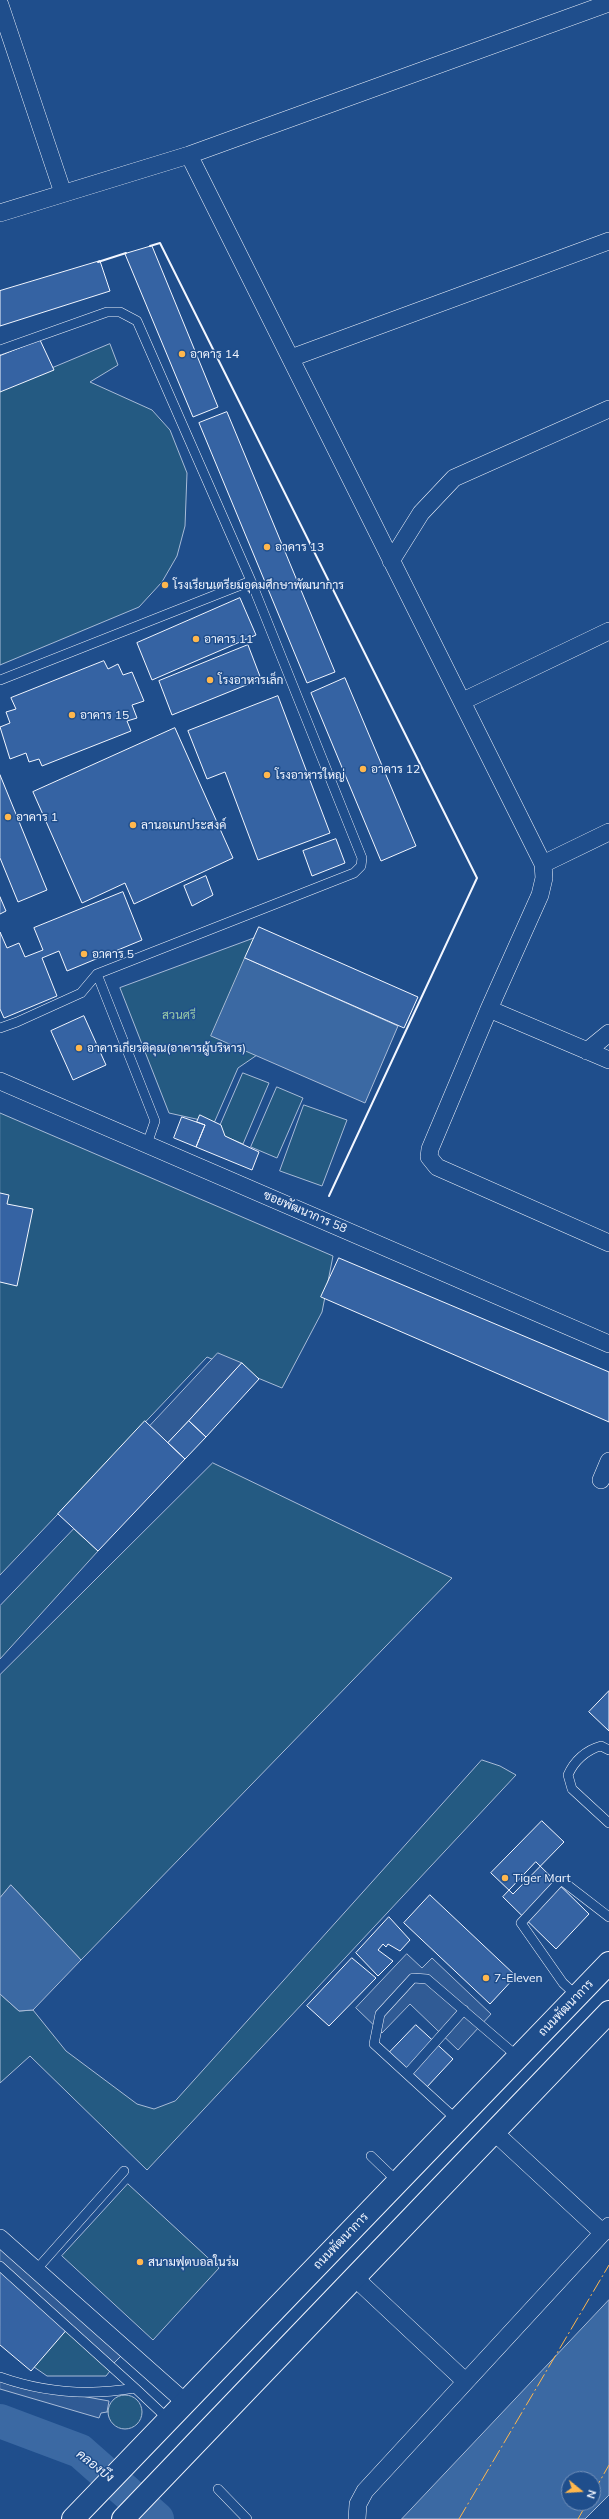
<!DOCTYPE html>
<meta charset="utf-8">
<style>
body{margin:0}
#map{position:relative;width:609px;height:2519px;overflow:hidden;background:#1f4e8c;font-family:Mulish,sans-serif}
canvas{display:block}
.north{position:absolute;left:561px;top:2471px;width:40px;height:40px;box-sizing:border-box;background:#1f4e8c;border:1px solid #7391ba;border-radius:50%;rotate:108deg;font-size:11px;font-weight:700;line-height:16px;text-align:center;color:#f2f6ff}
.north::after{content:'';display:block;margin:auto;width:14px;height:18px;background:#ffb74d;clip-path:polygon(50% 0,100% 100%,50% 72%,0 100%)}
</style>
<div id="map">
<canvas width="609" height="2519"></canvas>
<div class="north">N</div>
</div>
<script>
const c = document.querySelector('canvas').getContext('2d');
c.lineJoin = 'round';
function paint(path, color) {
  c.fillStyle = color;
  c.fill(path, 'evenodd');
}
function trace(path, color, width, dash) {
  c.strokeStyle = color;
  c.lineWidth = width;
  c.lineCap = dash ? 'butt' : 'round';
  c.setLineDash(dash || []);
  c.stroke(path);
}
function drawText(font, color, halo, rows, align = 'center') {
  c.font = font + ' Mulish,Sarabun,sans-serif';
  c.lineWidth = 3;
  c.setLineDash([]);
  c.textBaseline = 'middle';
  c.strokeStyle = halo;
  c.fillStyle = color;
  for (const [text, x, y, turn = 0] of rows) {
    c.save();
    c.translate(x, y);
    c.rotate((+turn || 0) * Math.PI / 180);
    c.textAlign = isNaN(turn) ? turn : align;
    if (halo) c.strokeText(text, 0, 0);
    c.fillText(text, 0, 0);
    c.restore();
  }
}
const green = new Path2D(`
 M 110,344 L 118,365 L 90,382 L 152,410 L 170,430 L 187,473 L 185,526 L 177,556 L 162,582 L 139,607 L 0,665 L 0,390 Z
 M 260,936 L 219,1038 L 257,1055 L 238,1068 L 214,1123 L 169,1113 L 120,988 Z
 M 243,1073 L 269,1083 L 243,1144 L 217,1133 Z
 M 277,1087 L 303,1098 L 277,1158 L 251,1147 Z
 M 304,1105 L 347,1120 L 322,1186 L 280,1171 Z
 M 0,1113 L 333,1256 L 322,1312 L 282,1388 L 207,1357 L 0,1575 Z
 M 213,1463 L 452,1578 L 81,1960 L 11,1885 L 0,1898 L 0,1675 Z
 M 74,1529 L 98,1551 L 0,1659 L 0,1606 Z
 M 482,1760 L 500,1766 L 516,1775 L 147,2170 L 30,2056 L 0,2083 L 0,1994 L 19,2011 L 33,2010 L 66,2051 L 137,2104 L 154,2109 L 175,2101 Z
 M 128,2184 L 219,2268 L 153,2340 L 62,2256 Z
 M 69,2327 L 110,2371 L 106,2376 L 47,2376 L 34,2367 Z
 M108 2412a17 17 0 1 1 34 0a17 17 0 1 1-34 0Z`);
const parking = new Path2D(`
 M 218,1353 L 242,1363 L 168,1443 L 150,1426 Z
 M 407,1954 L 422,1968 L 432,1958 L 491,2014 L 458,2050 L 410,2004 L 382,2033 L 356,2008 Z
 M 0,2238 L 127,2350 L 112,2365 L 0,2267 Z
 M 0,2376 L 54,2391 L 109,2401 L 107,2412 L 101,2413 L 99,2418 L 0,2389 Z`);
const water = new Path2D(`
 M 245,958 L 398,1026 L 365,1103 L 211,1036 Z
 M 11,1885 L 81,1960 L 33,2010 L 19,2011 L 0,1994 L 0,1898 Z
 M 609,2300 L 609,2495 L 585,2519 L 402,2519 ZM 569,2479 L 593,2479 L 593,2503 L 569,2503 Z`);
const river = new Path2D(`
 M 0,2421 L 80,2451 L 157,2519`);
const building = new Path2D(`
 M 152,246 L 218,407 L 193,417 L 125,254 Z
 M 100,261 L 110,291 L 0,326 L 0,291 Z
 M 40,340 L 54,370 L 0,392 L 0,356 Z
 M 227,412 L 335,672 L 307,683 L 199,423 Z
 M 240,598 L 256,635 L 152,680 L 137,643 Z
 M 248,645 L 261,679 L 172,715 L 159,681 Z
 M 104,661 L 108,669 L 118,664 L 123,675 L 132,672 L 144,701 L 132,705 L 137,718 L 127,721 L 131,731 L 42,766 L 39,759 L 29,762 L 26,753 L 10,759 L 0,727 L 10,723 L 6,712 L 16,709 L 11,698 Z
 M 345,678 L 416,846 L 381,861 L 311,693 Z
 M 278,696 L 330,833 L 258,860 L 225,772 L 207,779 L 188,731 Z
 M 175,728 L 233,858 L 134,904 L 125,883 L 82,903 L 33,792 Z
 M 0,775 L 47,890 L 18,902 L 0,858 Z
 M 336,839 L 345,863 L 312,876 L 303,851 Z
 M 206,876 L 213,895 L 192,906 L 184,886 Z
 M 123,892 L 142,940 L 67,971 L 59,951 L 42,958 L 57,996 L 4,1018 L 0,1009 L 0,932 L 7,948 L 19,943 L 25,957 L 43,950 L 34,928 Z
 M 0,897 L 6,911 L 0,914 Z
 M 259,927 L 418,997 L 404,1028 L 245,958 Z
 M 84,1016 L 106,1065 L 73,1080 L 51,1031 Z
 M 200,1115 L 221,1125 L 225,1136 L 259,1152 L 252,1170 L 196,1147 L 205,1125 L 197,1122 Z
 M 182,1117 L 205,1125 L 196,1147 L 174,1138 Z
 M 0,1193 L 9,1195 L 7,1204 L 33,1209 L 17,1286 L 0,1282 Z
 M 339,1258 L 609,1372 L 609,1422 L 321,1297 Z
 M 242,1363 L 259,1379 L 206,1437 L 189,1421 Z
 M 145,1421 L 185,1459 L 98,1551 L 58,1514 Z
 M 189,1421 L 206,1437 L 185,1459 L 168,1443 Z
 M 609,1691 L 609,1731 L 589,1712 Z
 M 542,1821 L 564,1842 L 513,1894 L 491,1873 Z
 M 536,1862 L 589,1914 L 556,1949 L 503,1897 Z
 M 430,1895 L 516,1976 L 490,2004 L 404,1923 Z
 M 389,1917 L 410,1940 L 400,1951 L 388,1944 L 386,1947 L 383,1944 L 378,1950 L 393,1961 L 378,1976 L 356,1953 Z
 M 352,1958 L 376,1978 L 329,2026 L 307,2006 Z
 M 416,2025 L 453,2059 L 426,2088 L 389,2053 Z
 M 0,2267 L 69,2327 L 31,2371 L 0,2345 Z`);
const lane = new Path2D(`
 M 0,350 L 107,312 L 120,312 L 137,321 L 251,581 L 362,858 L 361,866 L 354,873 L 97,974 L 81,993 L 17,1022 L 0,1028
 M 0,680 L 251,581
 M 97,974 L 155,1121 L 147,1144
 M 609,1750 L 601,1746 C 586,1750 574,1761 568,1775 L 572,1789 L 609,1823
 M 577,1996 L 563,1983 L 521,1923 L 561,1880 L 609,1917
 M 407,2074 L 464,2010
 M 457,2120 L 374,2044 L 380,2014 L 413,1978 L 427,1979 L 518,2057
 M 371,2156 L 398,2182
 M 0,2266 L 135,2388
 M 36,2270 L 124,2171
 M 0,2377 C 45,2393 89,2396 135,2388 L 168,2419
 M 218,2489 L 247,2519`);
const street = new Path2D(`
 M 0,5 L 63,193
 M 189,155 L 543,864 L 544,878 L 540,895 L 489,1009 L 430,1149 L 429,1157 L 437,1167 L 609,1243
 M 0,213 L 189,155 L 609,3
 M 291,358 L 609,241
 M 391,561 L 421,513 L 454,478 L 609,409
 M 463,701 L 609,631
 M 543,864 L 609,832
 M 489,1009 L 609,1060
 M 587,1051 L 609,1033
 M 0,1081 L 609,1344
 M 601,1480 L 609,1461
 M 494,2132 L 603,2233
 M 0,2238 L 185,2402
 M 354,2277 L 465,2381
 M 357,2519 L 358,2504 L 365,2491 L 609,2226`);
const secondary = new Path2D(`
 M 73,2519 L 609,1963
 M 123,2519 L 609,2012`);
const wall = new Path2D(`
 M 150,246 L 160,243 L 477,878 L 329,1196
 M 98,262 L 126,253`);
const power = new Path2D(`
 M 593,2493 L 609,2465
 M 459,2519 L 609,2265
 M 578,2519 L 587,2503`);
const markers = [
 [182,354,4,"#ffb74d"],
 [267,547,4,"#ffb74d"],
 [165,585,4,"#ffb74d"],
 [196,639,4,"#ffb74d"],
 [210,680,4,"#ffb74d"],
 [72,715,4,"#ffb74d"],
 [363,769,4,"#ffb74d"],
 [267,775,4,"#ffb74d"],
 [8,817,4,"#ffb74d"],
 [133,825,4,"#ffb74d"],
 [84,954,4,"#ffb74d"],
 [79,1048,4,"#ffb74d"],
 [505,1878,4,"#ffb74d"],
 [486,1978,4,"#ffb74d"],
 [140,2262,4,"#ffb74d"]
];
const poiNames = [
 ["อาคาร 14",190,354],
 ["อาคาร 13",275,547],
 ["โรงเรียนเตรียมอุดมศึกษาพัฒนาการ",173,585],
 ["อาคาร 11",204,639],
 ["โรงอาหารเล็ก",218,680],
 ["อาคาร 15",80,715],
 ["อาคาร 12",371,769],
 ["โรงอาหารใหญ่",275,775],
 ["อาคาร 1",16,817],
 ["ลานอเนกประสงค์",141,825],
 ["อาคาร 5",92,954],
 ["อาคารเกียรติคุณ(อาคารผู้บริหาร)",87,1048],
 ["Tiger Mart",513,1878],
 ["7-Eleven",494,1978],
 ["สนามฟุตบอลในร่ม",148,2262]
];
const parkNames = [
 ["สวนศรี",179,1015]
];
const streetNames = [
 ["ซอยพัฒนาการ 58",305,1212,23],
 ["ถนนพัฒนาการ",566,2008,-46],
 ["ถนนพัฒนาการ",341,2241,-46]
];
const waterNames = [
 ["คลองบึง",95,2466,38]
];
paint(green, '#245a82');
trace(green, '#a8bbd7', 1);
paint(parking, '#305b95');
trace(parking, '#a8bbd7', 1);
paint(water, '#3b69a3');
trace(water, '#a8bbd7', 1);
trace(river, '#3b69a3', 34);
paint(building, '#3563a3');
trace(building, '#f2f6ff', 1);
trace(lane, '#f2f6ff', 10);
trace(street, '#f2f6ff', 18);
trace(secondary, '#f2f6ff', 24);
trace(lane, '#1f4e8c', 9);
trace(street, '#1f4e8c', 17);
trace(secondary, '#1f4e8c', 22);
trace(wall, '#f2f6ff', 2);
trace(power, '#ffb74d', 1, [14, 3, 2, 3]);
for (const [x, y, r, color] of markers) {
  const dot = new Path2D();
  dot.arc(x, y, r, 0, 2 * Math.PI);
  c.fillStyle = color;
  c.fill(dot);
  trace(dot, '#1f4e8c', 1.5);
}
drawText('12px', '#f2f6ff', '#1f4e8c', poiNames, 'left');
drawText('12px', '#97c8a6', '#1f4e8c', parkNames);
drawText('12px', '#f2f6ff', '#1f4e8c', streetNames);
drawText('italic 13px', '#f2f6ff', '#1f4e8c', waterNames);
</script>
